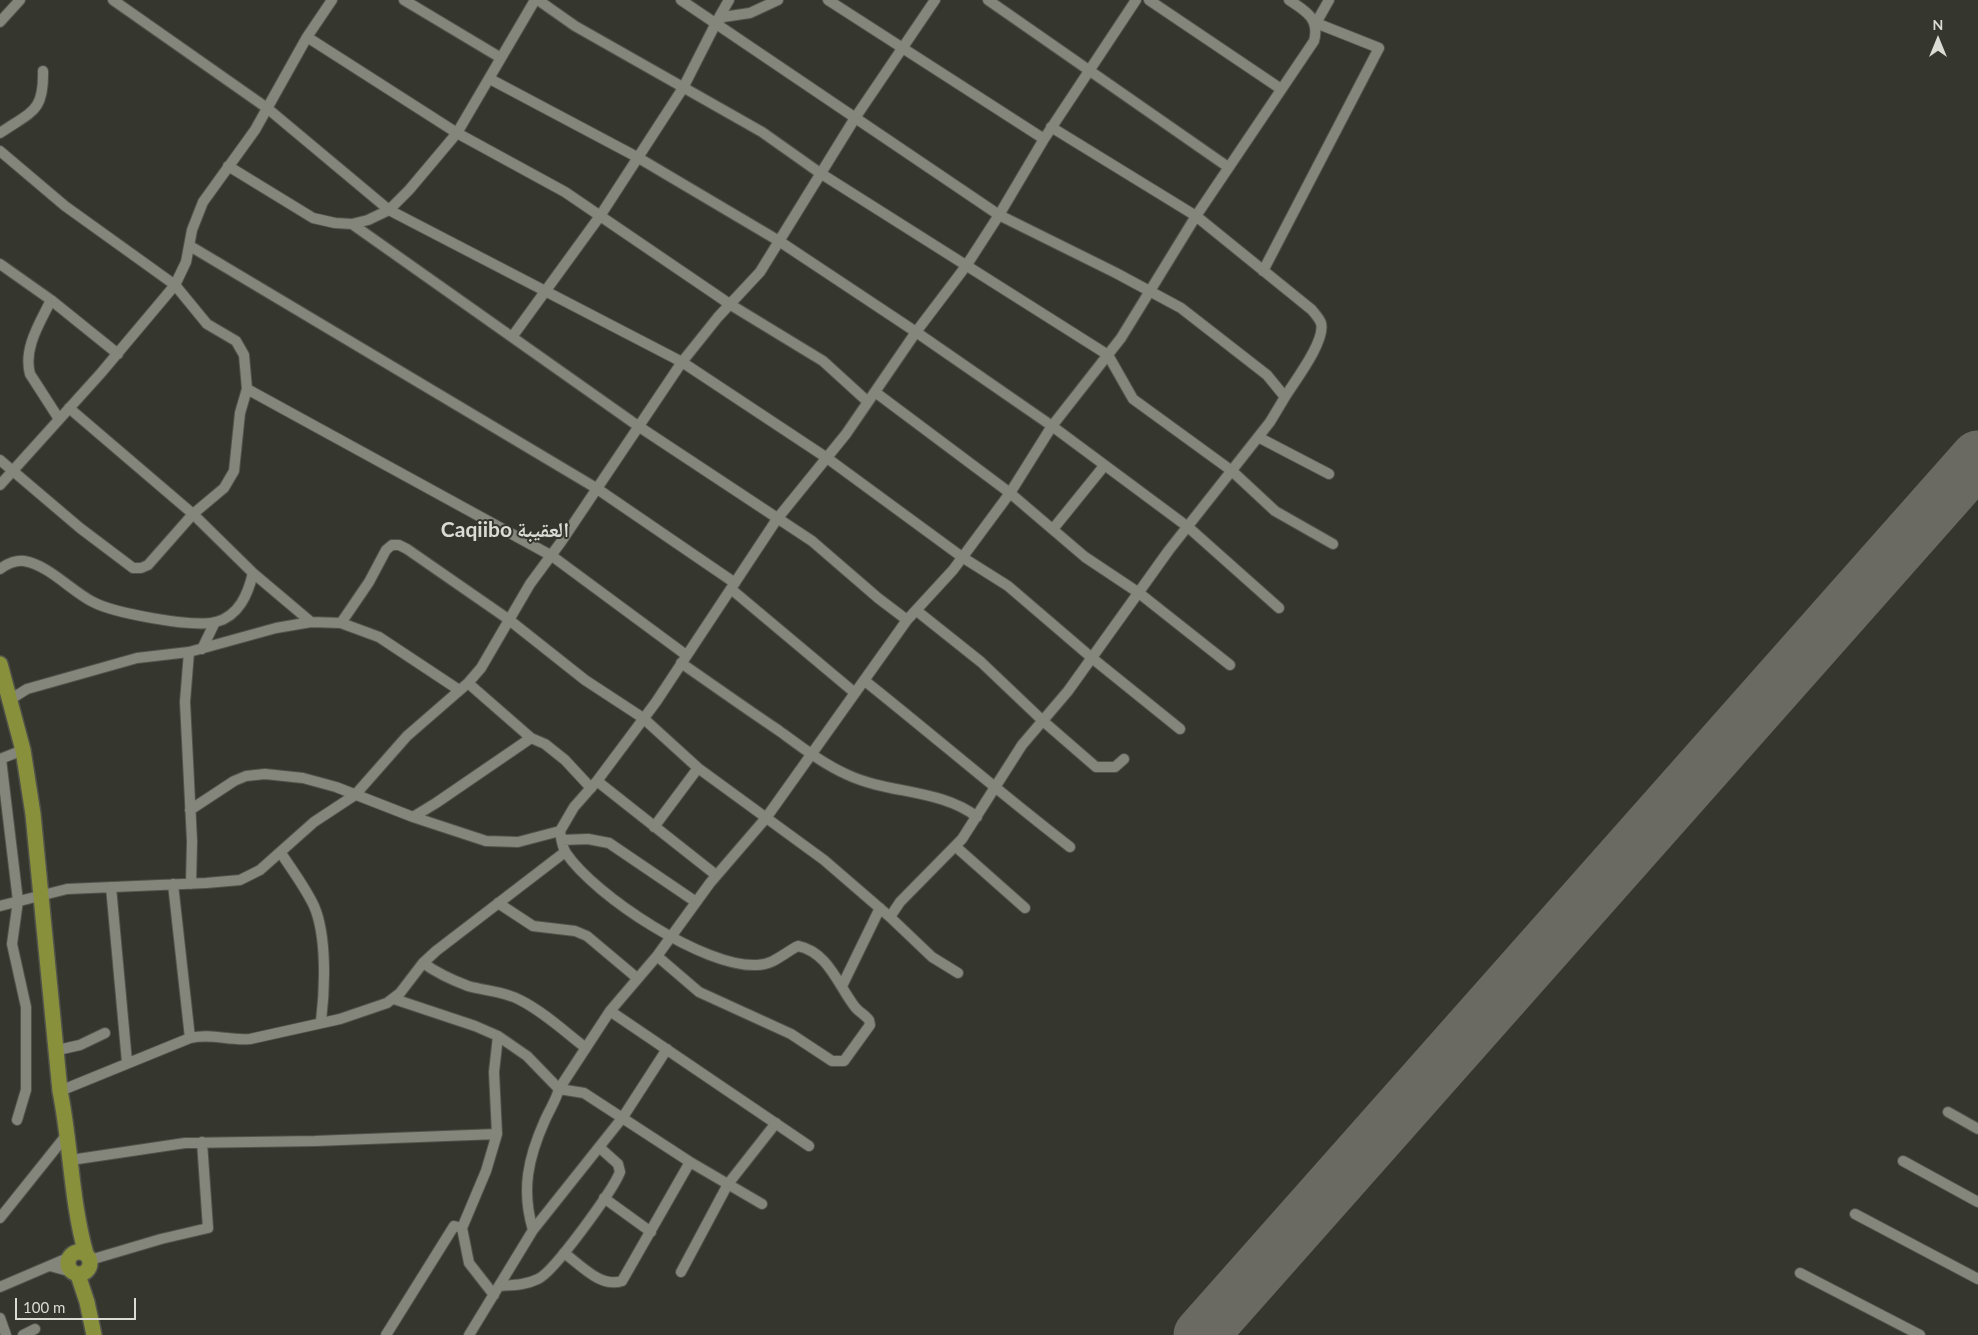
<!DOCTYPE html>
<meta charset="utf-8">
<style>
body{margin:0}
#map{position:relative;width:1978px;height:1335px;overflow:hidden;background:#35362d;font-family:Lato,sans-serif}
canvas{display:block}
.north{position:absolute;left:1913px;top:15px;width:50px;height:50px;-webkit-text-stroke:4px #35362d;paint-order:stroke;rotate:0deg;font-size:14px;font-weight:700;line-height:20px;text-align:center;color:#dbdcd6}
.north::after{content:'';display:block;margin:auto;width:18px;height:22px;background:#dbdcd6;clip-path:polygon(50% 0,100% 100%,50% 72%,0 100%)}
.scale{position:absolute;left:15px;top:1298px;width:121px;height:22px;box-sizing:border-box;border:2px solid #dbdcd6;border-top:0;padding-left:6px;font-size:15px;line-height:18px;white-space:nowrap;color:#dbdcd6;-webkit-text-stroke:4px #35362d;paint-order:stroke}
</style>
<div id="map">
<canvas width="1978" height="1335"></canvas>
<div class="north">N</div>
<div class="scale">100 m</div>
</div>
<script>
const c = document.querySelector('canvas').getContext('2d');
c.lineJoin = 'round';
function trace(path, color, width, dash) {
  c.strokeStyle = color;
  c.lineWidth = width;
  c.lineCap = dash ? 'butt' : 'round';
  c.setLineDash(dash || []);
  c.stroke(path);
}
function drawText(font, color, halo, rows, align = 'center') {
  c.font = font + ' Lato,"Noto Naskh Arabic",sans-serif';
  c.lineWidth = 4;
  c.setLineDash([]);
  c.textBaseline = 'middle';
  c.strokeStyle = halo;
  c.fillStyle = color;
  for (const [text, x, y, turn = 0] of rows) {
    c.save();
    c.translate(x, y);
    c.rotate((+turn || 0) * Math.PI / 180);
    c.textAlign = isNaN(turn) ? turn : align;
    if (halo) c.strokeText(text, 0, 0);
    c.fillText(text, 0, 0);
    c.restore();
  }
}
const runway = new Path2D(`
 M 1201,1335 L 1978,458`);
const minor = new Path2D(`
 M 113,0 L 267,108 L 389,210 L 682,362 L 827,458 L 962,557 L 1008,586 L 1092,658 L 1180,729
 M 404,0 L 501,58
 M 538,0 L 575,26 L 762,132 L 820,173 L 1108,355 L 1133,399 L 1232,471 L 1275,511 L 1333,544
 M 681,0 L 999,215 L 1116,273 L 1181,308 L 1267,375 L 1285,397 L 1270,422 L 1169,550 L 1068,691 L 1022,745 L 962,839 L 900,902 L 890,917
 M 828,0 L 1044,139
 M 988,0 L 1228,167
 M 1149,0 L 1281,89
 M 717,21 L 729,0
 M 0,22 L 20,0
 M 307,37 L 457,133 L 565,192 L 731,305 L 823,361 L 868,402
 M 490,79 L 637,157 L 779,241 L 916,332 L 1052,426 L 1188,527 L 1279,608
 M 1051,127 L 1196,216 L 1312,310 C 1315,314 1319,318 1321,323 C 1326,341 1294,382 1285,397
 M 0,133 C 32,111 44,112 43,71
 M 0,151 L 65,206 L 175,285 L 207,324 L 236,341 L 244,355 L 247,389 L 240,413 L 234,471 L 224,488 L 193,514 L 148,565 L 141,568 L 133,568 L 80,528 L 0,460
 M 228,166 L 313,218 L 335,223 L 352,224 L 368,220 L 389,210 L 409,190 L 457,133 L 535,0
 M 352,224 L 638,426 L 812,541 L 878,598 L 907,620 L 766,818 L 710,883 L 657,956 L 610,1011 L 559,1089 C 556,1100 550,1109 545,1120 C 528,1158 521,1190 533,1230 L 469,1335
 M 190,246 L 596,488 L 735,583
 M 0,264 L 51,300 L 118,354
 M 1263,271 L 1379,48 L 1316,23 L 1329,0
 M 51,300 C 40,323 23,348 30,374 L 59,419
 M 512,337 L 600,216 L 683,88 L 716,23 L 723,17 L 750,13 L 778,0
 M 247,389 L 552,556 L 686,655
 M 875,392 L 1010,493 L 1085,557 L 1139,593 L 1230,665
 M 69,408 L 193,514 L 253,573 L 311,622
 M 1258,437 L 1329,474
 M 0,485 L 101,373 L 175,285 L 186,262 L 192,230 L 203,202 L 255,130 L 307,37 L 332,0
 M 1053,529 L 1104,466
 M 0,569 C 7,564 15,560 24,561 C 49,565 71,591 93,602 C 114,613 193,628 216,622 C 239,616 248,594 253,573
 M 731,589 L 855,693
 M 917,611 L 981,662 L 1043,721 L 1096,767 L 1115,767 L 1124,759
 M 907,620 L 953,570 L 1010,493 L 1052,426 L 1121,338 L 1196,216 L 1314,41 C 1320,19 1306,11 1289,0
 M 341,623 L 379,637 L 459,690
 M 202,649 L 215,622
 M 189,652 L 185,702 L 192,841 L 191,884
 M 681,663 C 713,685 745,708 778,730 C 800,746 823,764 848,775 C 889,794 941,789 977,817
 M 865,681 C 934,736 1000,793 1070,847
 M 468,683 L 531,738 L 545,744 L 565,760 L 591,788
 M 11,699 L 27,689 L 137,658 L 189,652 L 276,628 L 311,622 L 341,623 L 369,582 L 386,550 L 392,545 L 399,545 L 407,549 L 508,619 L 585,680 L 643,718 L 698,768 L 824,860 L 890,917 L 932,957 L 958,973
 M 0,759 L 23,750
 M 1,759 L 18,901 L 12,944 L 26,1007 L 26,1090 L 17,1120
 M 597,781 L 716,875
 M 190,810 L 234,781 L 246,776 L 265,774 L 303,778 L 336,787 L 413,817 L 486,841 L 518,842 L 560,831
 M 413,817 L 436,803 L 531,738
 M 654,827 L 698,768
 M 562,840 L 588,839 L 609,843 L 696,902
 M 955,846 L 1025,908
 M 281,853 C 292,870 305,887 314,906 C 327,936 325,989 321,1021
 M 173,884 L 190,1038
 M 111,887 L 127,1062
 M 498,903 L 533,926 L 575,931 L 587,936 L 637,978
 M 0,906 L 67,889 L 206,883 L 240,880 L 260,870 L 314,822 L 355,795 L 407,736 L 468,683 L 481,668 L 530,584 L 561,542 L 682,362 L 718,317 L 760,272 L 855,118 L 935,0
 M 657,956 L 699,992 L 791,1034 L 832,1061 L 844,1061 L 870,1025 L 869,1020 C 865,1015 858,1011 855,1007 C 838,985 828,952 798,946 C 784,953 773,965 757,965 C 705,968 595,896 566,853 C 562,847 561,838 560,831 L 574,807 L 597,781 L 656,702 L 777,519 L 846,434 L 916,332 L 966,266 L 999,215 L 1044,139 L 1136,0
 M 423,963 C 437,973 452,980 468,986 C 485,991 504,991 520,1000 C 544,1012 565,1032 586,1048
 M 842,986 L 880,908
 M 394,999 L 475,1026 L 498,1036 L 527,1056 L 559,1089 L 584,1093 L 690,1162 L 762,1204
 M 610,1011 L 809,1146
 M 58,1050 L 80,1045 L 105,1033
 M 60,1091 L 190,1038 C 213,1033 228,1041 250,1039 L 340,1019 L 387,1003 L 400,993 L 423,963 L 436,951 L 565,852
 M 1948,1112 L 1978,1129
 M 71,1160 L 185,1143 L 315,1141 L 497,1134
 M 1903,1161 L 1978,1202
 M 604,1198 L 651,1232
 M 1855,1214 L 1978,1279
 M 0,1218 L 68,1133
 M 462,1228 L 486,1171 L 497,1134 L 494,1072 L 498,1036
 M 533,1230 L 623,1117 L 667,1049
 M 564,1253 C 581,1265 600,1288 622,1281 L 690,1162
 M 90,1260 L 161,1239 L 208,1228 L 202,1142
 M 50,1266 L 72,1272
 M 681,1272 L 728,1184 L 776,1123
 M 1800,1273 L 1920,1335
 M 500,1286 C 513,1285 526,1285 538,1279 C 554,1272 613,1190 620,1172 L 618,1164 L 599,1147
 M 0,1287 L 70,1257
 M 0,1318 L 6,1335
 M 23,1335 L 35,1329
 M 386,1335 L 454,1226 L 462,1228 L 469,1263 L 494,1295`);
const highway = new Path2D(`
 M 0,664 L 23,750 L 33,814 L 60,1091 C 71,1145 71,1201 86,1254
 M68 1263a11 11 0 1 1 22 0a11 11 0 1 1-22 0Z
 M 78,1275 L 87,1302 L 94,1335`);
const districtNames = [
 ["Caqiibo العقيبة",505,530]
];
trace(runway, '#6a6a62', 55);
trace(minor, '#51534b', 12);
trace(highway, '#51534b', 18);
trace(minor, '#84867b', 10);
trace(highway, '#89903c', 15);
drawText('bold 21px', '#dbdcd6', '#35362d', districtNames);
</script>
